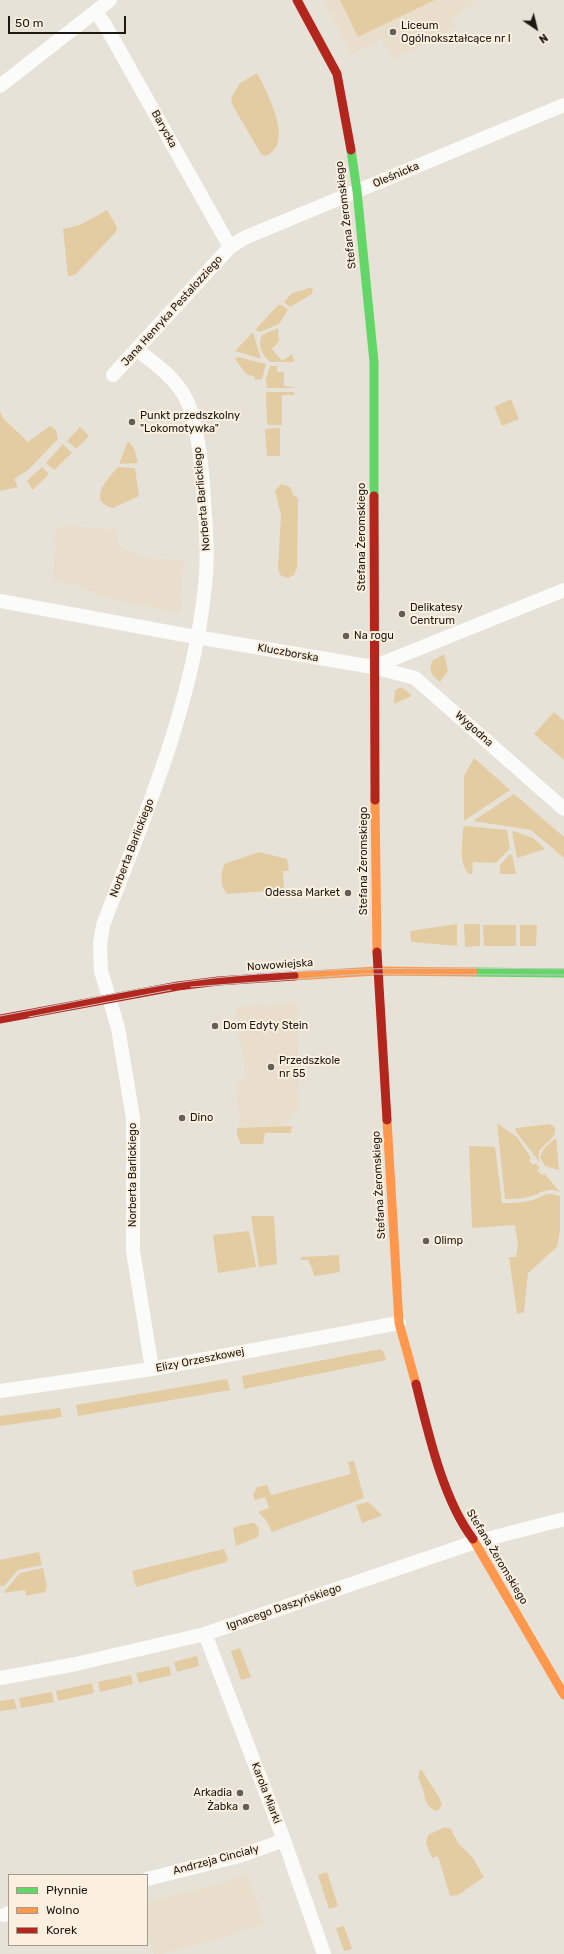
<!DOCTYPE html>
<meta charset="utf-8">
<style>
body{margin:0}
#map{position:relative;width:564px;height:1954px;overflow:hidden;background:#e7e2d8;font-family:Rubik,sans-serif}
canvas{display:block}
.legend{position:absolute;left:8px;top:1874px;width:140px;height:72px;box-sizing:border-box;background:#fbf0df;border:1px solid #a29a8d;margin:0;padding:5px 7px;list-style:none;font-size:12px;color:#1c1812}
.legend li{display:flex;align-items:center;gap:8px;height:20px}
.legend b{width:20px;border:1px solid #a29a8d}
.north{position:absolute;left:516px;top:8px;width:40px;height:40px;-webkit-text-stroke:3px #fbf0df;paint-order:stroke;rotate:145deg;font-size:11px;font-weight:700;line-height:16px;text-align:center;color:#1c1812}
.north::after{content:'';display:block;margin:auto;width:14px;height:18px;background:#1c1812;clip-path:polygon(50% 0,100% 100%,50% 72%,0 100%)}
.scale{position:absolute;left:8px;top:16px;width:118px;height:18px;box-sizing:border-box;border:2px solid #1c1812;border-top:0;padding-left:5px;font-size:12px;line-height:14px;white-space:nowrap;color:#1c1812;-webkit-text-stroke:3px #fbf0df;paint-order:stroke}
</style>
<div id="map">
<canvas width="564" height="1954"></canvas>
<ul class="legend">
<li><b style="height:5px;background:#63d668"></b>Płynnie</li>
<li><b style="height:5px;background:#ff974d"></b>Wolno</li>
<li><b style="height:5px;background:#b3261e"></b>Korek</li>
</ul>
<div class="north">N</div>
<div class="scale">50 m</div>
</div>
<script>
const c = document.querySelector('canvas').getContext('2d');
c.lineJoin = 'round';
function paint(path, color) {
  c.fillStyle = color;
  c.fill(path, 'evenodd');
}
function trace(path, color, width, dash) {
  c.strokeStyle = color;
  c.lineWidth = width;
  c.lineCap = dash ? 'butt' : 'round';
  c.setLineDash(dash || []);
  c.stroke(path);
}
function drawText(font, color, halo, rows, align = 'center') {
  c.font = font + ' Rubik,sans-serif';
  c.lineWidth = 4;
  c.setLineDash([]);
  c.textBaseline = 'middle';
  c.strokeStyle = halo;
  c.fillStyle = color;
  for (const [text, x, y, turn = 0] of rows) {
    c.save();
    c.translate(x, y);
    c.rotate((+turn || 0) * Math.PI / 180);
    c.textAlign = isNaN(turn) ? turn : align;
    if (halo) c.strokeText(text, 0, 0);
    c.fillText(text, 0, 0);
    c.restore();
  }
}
const built = new Path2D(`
 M 322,0 L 477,0 L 452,20 L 457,27 L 392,60 L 382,39 L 352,55 Z
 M 63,525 L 117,530 L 119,546 L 144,558 L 184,560 L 180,601 L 182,601 L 181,613 L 96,596 L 96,592 L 81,589 L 81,586 L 53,581 L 56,530 Z
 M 297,1002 L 299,1107 L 283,1126 L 240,1128 L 236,1080 L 246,1078 L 235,1007 Z
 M 247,1874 L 265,1924 L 232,1935 L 163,1954 L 154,1954 L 147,1929 L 147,1902 L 223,1883 Z`);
const green = new Path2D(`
 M 340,0 L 435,0 L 358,37 Z
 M 257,73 C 267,92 296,146 265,156 L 261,154 L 233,106 L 231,98 L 240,83 Z
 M 107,210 L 117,227 L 116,232 L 75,275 L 68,276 L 63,229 L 80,225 Z
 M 313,287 L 312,294 L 290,307 L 284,302 L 292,293 Z
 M 278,305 L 282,305 L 288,310 L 279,324 L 260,332 L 255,330 Z
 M 278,328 L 279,341 L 272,349 L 282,361 L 292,354 L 294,362 L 271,362 C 263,357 257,344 262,335 Z
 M 253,332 L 261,359 L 235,351 Z
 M 238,357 L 266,364 L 262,379 L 255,380 L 255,377 L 246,374 L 235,359 Z
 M 270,366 L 277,366 L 277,372 L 284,372 L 284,386 L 293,387 L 293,388 L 267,388 L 266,379 Z
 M 268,392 L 294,392 L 294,395 L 282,395 L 282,425 L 269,425 L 267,423 L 266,393 Z
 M 511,399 L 519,419 L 502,426 L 494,407 Z
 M 0,412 L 3,418 L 28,442 L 50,426 L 56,430 L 58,439 L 28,470 L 14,479 L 18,487 L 0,491 Z
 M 80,427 L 89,436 L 76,449 L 67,441 Z
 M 280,428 L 280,456 L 267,456 L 265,430 L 266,429 Z
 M 128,441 L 134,448 L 138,463 L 119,464 Z
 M 63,444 L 72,453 L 54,470 L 46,463 Z
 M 42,467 L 49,474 L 33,490 L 27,481 Z
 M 118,467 L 135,468 L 139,496 L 113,508 C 86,501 108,478 118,467 Z
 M 281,484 L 290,487 L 294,496 L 298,498 L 297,568 L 294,575 L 288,578 L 280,575 L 278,568 L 281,515 L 275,491 Z
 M 444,654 L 448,671 L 440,682 C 432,675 428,672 432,661 Z
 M 399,688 L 403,688 L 412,696 L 394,704 L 395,691 Z
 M 554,712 L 564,721 L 564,760 L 534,734 Z
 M 474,758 L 510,790 L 464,821 L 464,776 Z
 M 514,794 L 564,837 L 564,858 L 531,830 L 473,821 Z
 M 466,826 L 507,830 L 510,848 L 496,863 L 473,862 L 472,874 L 469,874 C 458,864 463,841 463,828 Z
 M 514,831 L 533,838 L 545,849 L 517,858 L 512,832 Z
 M 259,852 L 287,859 L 289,871 L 283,871 L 284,890 L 227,894 C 219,884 221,876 224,864 Z
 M 510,854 L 512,855 L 516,874 L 500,874 L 500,865 Z
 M 457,924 L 457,946 L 411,942 L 410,931 Z
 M 464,924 L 480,924 L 480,946 L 465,947 Z
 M 483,925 L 516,925 L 516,946 L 484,946 Z
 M 520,925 L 537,925 L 536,946 L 520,946 Z
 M 497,1123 L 517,1137 L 531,1158 L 529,1160 L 533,1165 L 535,1163 L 540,1168 L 537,1170 L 542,1175 L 544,1173 L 560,1192 C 543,1186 541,1195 527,1197 C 520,1199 512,1199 505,1199 Z
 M 550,1124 L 555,1128 L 555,1133 C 550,1145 532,1148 541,1164 L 516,1132 L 515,1128 Z
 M 292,1126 L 291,1133 L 265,1133 L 263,1144 L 241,1144 L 237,1135 L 237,1128 Z
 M 556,1138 L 559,1170 L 545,1166 L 540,1157 L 544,1148 Z
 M 469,1146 L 495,1147 L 502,1203 C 511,1203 523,1203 532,1200 C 545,1196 545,1191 560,1196 L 560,1231 L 557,1247 L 528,1273 L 524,1312 L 517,1314 L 509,1257 L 516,1257 L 518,1246 L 515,1225 L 472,1228 Z
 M 251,1216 L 274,1216 L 277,1264 L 259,1267 Z
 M 249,1231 L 256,1267 L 218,1273 L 213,1235 Z
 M 339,1255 L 340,1272 L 314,1276 L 312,1268 L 308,1260 L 301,1260 L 301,1257 Z
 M 380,1349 L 384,1352 L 386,1360 L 244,1389 L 242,1376 Z
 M 227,1379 L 230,1390 L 78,1416 L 76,1405 Z
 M 60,1408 L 62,1417 L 0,1426 L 0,1416 Z
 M 354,1461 L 364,1498 L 272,1532 L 266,1520 L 258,1512 L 269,1508 L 265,1497 L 255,1500 L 253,1495 L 257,1487 L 267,1485 L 271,1495 L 351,1474 L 348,1462 Z
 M 368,1502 L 379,1512 L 382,1516 L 362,1523 L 356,1505 Z
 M 251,1523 L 254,1523 L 259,1528 L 258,1537 L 236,1546 L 233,1529 L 235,1527 Z
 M 224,1549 L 228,1559 L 226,1562 L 136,1587 L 132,1571 Z
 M 39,1552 L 42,1565 L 18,1570 L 4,1586 L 0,1586 L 0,1560 Z
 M 43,1568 L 47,1586 L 45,1592 L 26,1596 L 25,1590 L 3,1593 L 20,1573 Z
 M 240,1648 L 251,1677 L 241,1680 L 231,1651 Z
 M 197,1656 L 199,1666 L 177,1672 L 174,1662 Z
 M 169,1666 L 171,1675 L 139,1683 L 136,1673 Z
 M 131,1675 L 133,1684 L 100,1692 L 98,1682 Z
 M 92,1683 L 94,1693 L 58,1701 L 56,1691 Z
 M 52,1692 L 54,1702 L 21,1708 L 19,1698 Z
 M 14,1699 L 17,1709 L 0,1711 L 0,1701 Z
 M 421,1769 L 440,1799 L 442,1804 L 438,1811 C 426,1809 425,1799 423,1790 C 421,1781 415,1778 421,1769 Z
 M 445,1827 L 451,1829 L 458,1843 L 473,1858 L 484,1877 L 458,1895 L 450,1896 L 438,1856 L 432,1858 L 426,1843 L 428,1835 Z
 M 327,1872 L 338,1906 L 329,1909 L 318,1875 Z
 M 344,1926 L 352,1949 L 344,1951 L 336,1928 Z`);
const street = new Path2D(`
 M 95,12 L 104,23 L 230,247
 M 0,86 L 110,0
 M 137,350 C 155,363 175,378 185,397 C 197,419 201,460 203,485 C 205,519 209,552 205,586 C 193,704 145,816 103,925 L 100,944 L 101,971 L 118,1028 L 133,1118 L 133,1251 L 152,1369
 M 113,375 L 230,247 L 244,238 L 564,105
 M 0,601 L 179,634 L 373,667 L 415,678 L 564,809
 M 373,667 L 564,590
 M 0,1391 L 152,1369 L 399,1323
 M 205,1634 L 284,1840 L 324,1954
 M 0,1678 L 76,1664 L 205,1634 L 475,1542 L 564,1519
 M 147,1879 L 243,1855 L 284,1840
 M 4,1915 L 9,1913`);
const fast = new Path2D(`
 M 351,150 L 357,191 L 374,362 L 374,496
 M 473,972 L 564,973`);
const slow = new Path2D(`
 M 375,800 L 377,952
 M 294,976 L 377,971 L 473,972
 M 387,1120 L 399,1323 L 416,1384
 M 473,1539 L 564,1695`);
const jam = new Path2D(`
 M 297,0 L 337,74 L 351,150
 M 374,496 L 375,800
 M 377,952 L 387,1120
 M 0,1019 L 178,986 L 218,981 L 294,976
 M 416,1384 C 428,1432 443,1500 473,1539`);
const tram = new Path2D(`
 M 191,987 L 363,974 L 564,975
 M 0,1016 C 71,1003 142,986 214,978 C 330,966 447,968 564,969
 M 29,1017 L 171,990`);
const markers = [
 [393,32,4,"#635f57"],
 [132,422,4,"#635f57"],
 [402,614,4,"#635f57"],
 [346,636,4,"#635f57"],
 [348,893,4,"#635f57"],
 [215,1026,4,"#635f57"],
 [271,1067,4,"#635f57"],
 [182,1118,4,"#635f57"],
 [426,1241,4,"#635f57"],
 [240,1793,4,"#635f57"],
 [246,1807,4,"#635f57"]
];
const poiNames = [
 ["Liceum",401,26],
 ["Ogólnokształcące nr I",401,39],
 ["Punkt przedszkolny",140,416],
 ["\"Lokomotywka\"",140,429],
 ["Delikatesy",410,608],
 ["Centrum",410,621],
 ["Na rogu",354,636],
 ["Odessa Market",340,893,"right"],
 ["Dom Edyty Stein",223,1026],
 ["Przedszkole",279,1061],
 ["nr 55",279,1074],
 ["Dino",190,1118],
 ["Olimp",434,1241],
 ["Arkadia",232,1793,"right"],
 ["Żabka",238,1807,"right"]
];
const streetNames = [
 ["Barycka",164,129,61],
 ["Oleśnicka",396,175,-23],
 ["Stefana Żeromskiego",346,215,-97],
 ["Jana Henryka Pestalozziego",172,311,-48],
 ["Norberta Barlickiego",202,499,-95],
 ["Stefana Żeromskiego",362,537,-90],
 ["Kluczborska",288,653,10],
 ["Wygodna",474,729,42],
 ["Norberta Barlickiego",132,848,-69],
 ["Stefana Żeromskiego",364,861,-90],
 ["Nowowiejska",280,965,-4],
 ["Norberta Barlickiego",133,1175,-90],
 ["Stefana Żeromskiego",379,1185,-93],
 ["Elizy Orzeszkowej",200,1360,-11],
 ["Stefana Żeromskiego",497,1557,59],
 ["Ignacego Daszyńskiego",284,1607,-19],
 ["Karola Miarki",266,1793,69],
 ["Andrzeja Cinciały",216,1860,-15]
];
paint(built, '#e8decb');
paint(green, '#e4cca2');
trace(street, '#fbfbf9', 14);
trace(fast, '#63d668', 9);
trace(slow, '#ff974d', 9);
trace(jam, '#b3261e', 9);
trace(tram, '#c8c7c4', 1);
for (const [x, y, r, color] of markers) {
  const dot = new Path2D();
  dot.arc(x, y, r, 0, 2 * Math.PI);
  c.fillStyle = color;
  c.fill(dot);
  trace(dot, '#fbf0df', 1.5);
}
drawText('11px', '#1c1812', '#fbf0df', poiNames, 'left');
drawText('11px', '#1c1812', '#fbf0df', streetNames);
</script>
